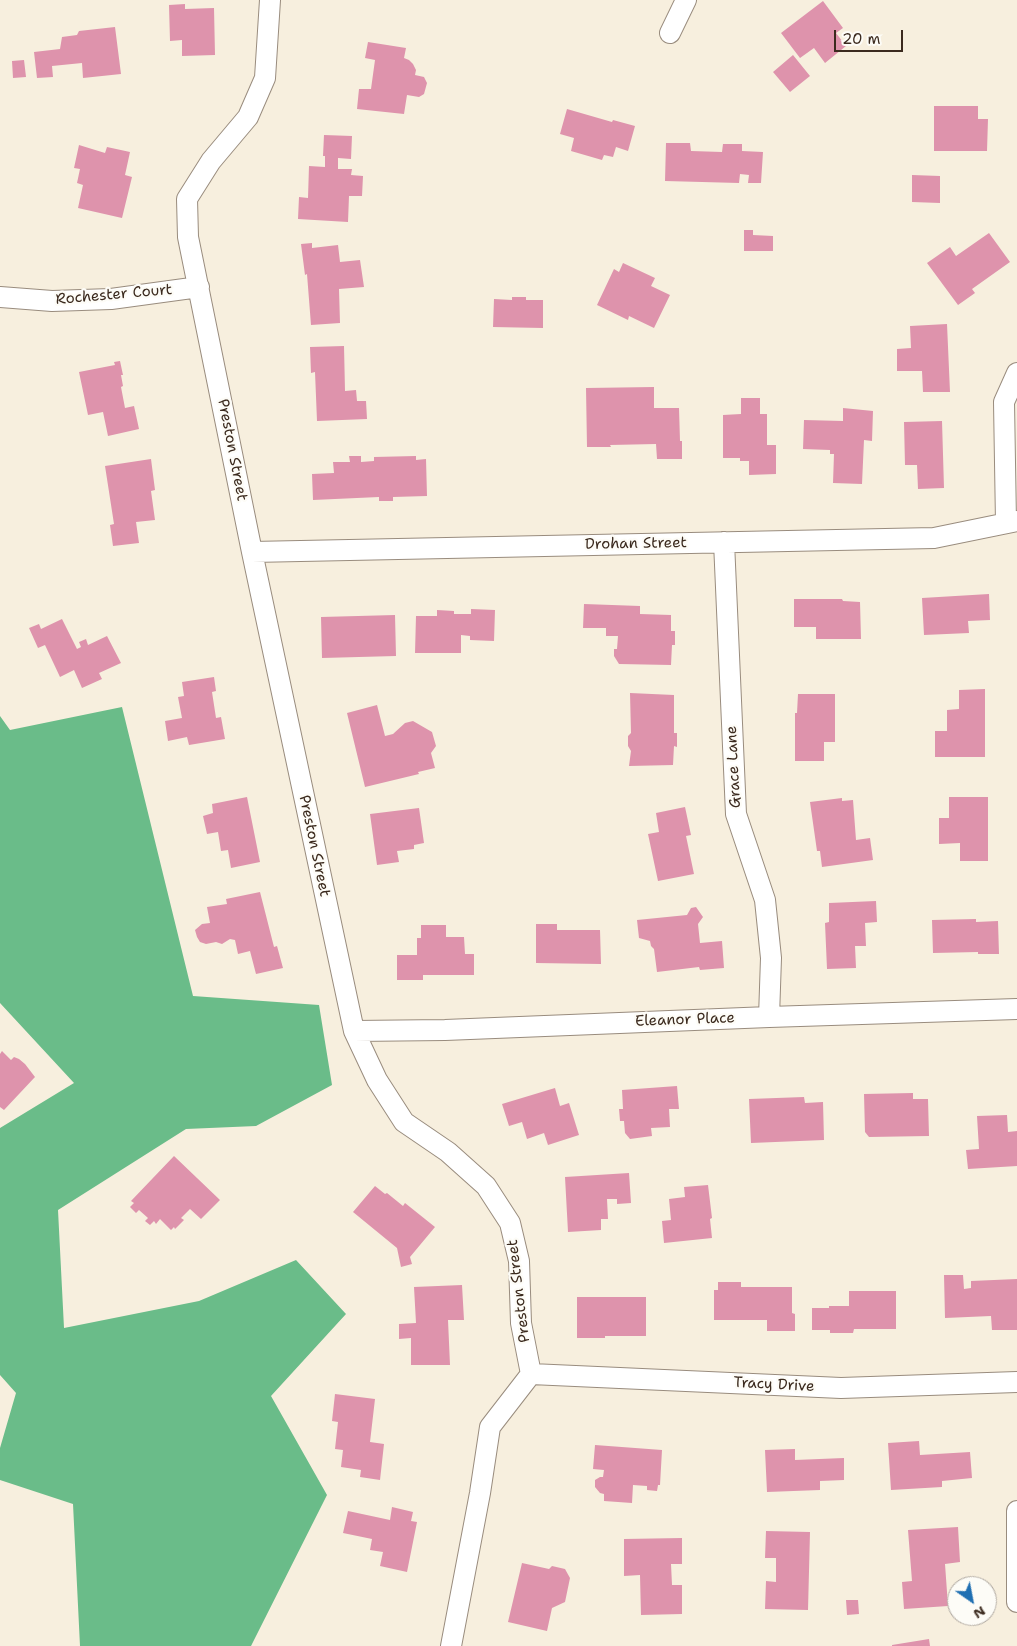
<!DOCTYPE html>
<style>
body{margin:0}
#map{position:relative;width:1017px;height:1646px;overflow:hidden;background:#f7efde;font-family:"Shantell Sans",sans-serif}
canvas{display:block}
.north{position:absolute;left:947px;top:1576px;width:50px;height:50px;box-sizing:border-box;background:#fdfcf7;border:1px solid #afa8a0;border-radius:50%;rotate:147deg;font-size:14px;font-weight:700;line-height:20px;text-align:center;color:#3b2a1e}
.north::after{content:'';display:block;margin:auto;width:18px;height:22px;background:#1f6fb2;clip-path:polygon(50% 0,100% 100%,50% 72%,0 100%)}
.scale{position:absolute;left:834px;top:30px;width:69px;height:22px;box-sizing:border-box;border:2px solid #3b2a1e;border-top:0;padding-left:6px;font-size:15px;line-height:18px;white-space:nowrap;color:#3b2a1e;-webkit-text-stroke:4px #fdfcf7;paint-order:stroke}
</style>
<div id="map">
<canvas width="1017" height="1646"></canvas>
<div class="north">N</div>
<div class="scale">20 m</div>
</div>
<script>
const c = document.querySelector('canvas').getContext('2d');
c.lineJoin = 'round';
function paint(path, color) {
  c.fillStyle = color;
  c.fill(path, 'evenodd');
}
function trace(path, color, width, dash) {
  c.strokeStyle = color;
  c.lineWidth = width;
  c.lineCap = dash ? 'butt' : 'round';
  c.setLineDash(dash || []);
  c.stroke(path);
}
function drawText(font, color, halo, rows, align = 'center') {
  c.font = font + ' "Shantell Sans",sans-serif';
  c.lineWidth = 4.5;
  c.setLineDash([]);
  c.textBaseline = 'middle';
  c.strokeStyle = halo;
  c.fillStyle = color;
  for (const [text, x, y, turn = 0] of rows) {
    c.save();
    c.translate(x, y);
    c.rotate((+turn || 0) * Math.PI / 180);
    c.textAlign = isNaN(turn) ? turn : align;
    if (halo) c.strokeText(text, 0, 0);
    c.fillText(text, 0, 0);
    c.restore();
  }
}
const forest = new Path2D(`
 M 122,707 L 193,996 L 319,1005 L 332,1085 L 256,1126 L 186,1129 L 58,1210 L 64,1328 L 199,1301 L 296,1260 L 346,1314 L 271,1396 L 327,1495 L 251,1646 L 80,1646 L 73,1504 L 0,1480 L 0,1448 L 16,1393 L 0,1375 L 0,1128 L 74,1083 L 0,1003 L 0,716 L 10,730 Z`);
const building = new Path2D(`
 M 823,1 L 843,28 L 836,33 L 846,46 L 825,63 L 814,48 L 800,58 L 781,33 Z
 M 185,4 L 185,9 L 214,8 L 215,55 L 182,56 L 182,40 L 170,41 L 169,5 Z
 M 115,27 L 121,74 L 83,78 L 82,63 L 52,66 L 53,77 L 37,78 L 34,52 L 60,49 L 62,37 L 77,35 L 79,31 Z
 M 368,42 L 406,48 L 404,58 L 409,60 L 413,64 L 416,70 L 415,75 L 424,77 L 427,83 L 424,94 L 419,97 L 407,95 L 404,114 L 357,109 L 359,89 L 371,89 L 375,60 L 365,58 Z
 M 793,55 L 810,76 L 790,92 L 773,72 Z
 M 24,60 L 26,77 L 13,78 L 12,61 Z
 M 934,106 L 978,106 L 978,119 L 988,119 L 987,151 L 934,151 Z
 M 567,109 L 612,122 L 613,120 L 635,126 L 628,151 L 616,147 L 613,157 L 604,155 L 602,160 L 571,151 L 574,138 L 560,134 Z
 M 324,135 L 352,136 L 351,159 L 338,158 L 338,169 L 352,169 L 351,175 L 363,176 L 362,196 L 349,196 L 348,222 L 298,219 L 299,197 L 308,198 L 309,166 L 325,167 L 325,156 L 323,156 Z
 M 666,143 L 690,143 L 691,151 L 722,152 L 723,144 L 742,144 L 742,151 L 763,152 L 761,183 L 748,183 L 749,175 L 740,174 L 739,183 L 665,181 Z
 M 79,145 L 105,153 L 107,147 L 130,152 L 125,175 L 132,177 L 122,218 L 78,208 L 83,185 L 77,183 L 80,169 L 74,168 Z
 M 912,175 L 940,176 L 940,203 L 912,202 Z
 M 744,230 L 753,230 L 753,235 L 773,236 L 773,251 L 744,251 Z
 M 989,233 L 1010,262 L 972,289 L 975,293 L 958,305 L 927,263 L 950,247 L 956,256 Z
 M 312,243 L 312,248 L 338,245 L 340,262 L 360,260 L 364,287 L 339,289 L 340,323 L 311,325 L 307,274 L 305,275 L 301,244 Z
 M 623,263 L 655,278 L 651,286 L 670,295 L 654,328 L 629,316 L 628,320 L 597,305 L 614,269 L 619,272 Z
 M 512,297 L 526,297 L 526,300 L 543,300 L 543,328 L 493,327 L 494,299 L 512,300 Z
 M 947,324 L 950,392 L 923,392 L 922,371 L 897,371 L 897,349 L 911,348 L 910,326 Z
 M 344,346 L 345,391 L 356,390 L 357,401 L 366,401 L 367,419 L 317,421 L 315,372 L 311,373 L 310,347 Z
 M 120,361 L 123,375 L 121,375 L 123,386 L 121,387 L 125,408 L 134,406 L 139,429 L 108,436 L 103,412 L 88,415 L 79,372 L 115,365 L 114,362 Z
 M 654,387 L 654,408 L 679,408 L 680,441 L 682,441 L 682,459 L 657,459 L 656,444 L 610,445 L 611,447 L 587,447 L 586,388 Z
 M 741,398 L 760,398 L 760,414 L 767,414 L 767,445 L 776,445 L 776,474 L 749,475 L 749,461 L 740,461 L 740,458 L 723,458 L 723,415 L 741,414 Z
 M 843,408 L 873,411 L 872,441 L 864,440 L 862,484 L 833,483 L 834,454 L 830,454 L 830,450 L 803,449 L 804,420 L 843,421 Z
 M 942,421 L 944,488 L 918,489 L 917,465 L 905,465 L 904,422 Z
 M 349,456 L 361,456 L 361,462 L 374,461 L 374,457 L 416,456 L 416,460 L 426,459 L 427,496 L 393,497 L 393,501 L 379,501 L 379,497 L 313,500 L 312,474 L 334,473 L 333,462 L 350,462 Z
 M 151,459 L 155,490 L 151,491 L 155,520 L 136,522 L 139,543 L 113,546 L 110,525 L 114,524 L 105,466 Z
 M 989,594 L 990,620 L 968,621 L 969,633 L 924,635 L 922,598 Z
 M 794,599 L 842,599 L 843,601 L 860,602 L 861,639 L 816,639 L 816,627 L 794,627 Z
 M 584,604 L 640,606 L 640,614 L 671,615 L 671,631 L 675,631 L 675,645 L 672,645 L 671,665 L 619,664 L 614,656 L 614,649 L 617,649 L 618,636 L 606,636 L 606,628 L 583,628 Z
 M 471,609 L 495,610 L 494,641 L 470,640 L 470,636 L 461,635 L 461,653 L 415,653 L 416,616 L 437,616 L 437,610 L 454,611 L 454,614 L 471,614 Z
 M 395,615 L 396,656 L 322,658 L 321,617 Z
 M 62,619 L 77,649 L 81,647 L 79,642 L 86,639 L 88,645 L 107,636 L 121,663 L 99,673 L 102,679 L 82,688 L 74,670 L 60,677 L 45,645 L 38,648 L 29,628 L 39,624 L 41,629 Z
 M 214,677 L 216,691 L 212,692 L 216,718 L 221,717 L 225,739 L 189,745 L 187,737 L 168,741 L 165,721 L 182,718 L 178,697 L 184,696 L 182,682 Z
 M 985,689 L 985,757 L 935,757 L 935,731 L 947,731 L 947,710 L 959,709 L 959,690 Z
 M 630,693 L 674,695 L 674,733 L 677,733 L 677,747 L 674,746 L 673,765 L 629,766 L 631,751 L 628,746 L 628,736 L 631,733 Z
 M 798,694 L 835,694 L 835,742 L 824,742 L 824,761 L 795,761 L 795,713 L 797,713 Z
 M 377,705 L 385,736 L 393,734 L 405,723 L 413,721 L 432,732 L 436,746 L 431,753 L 435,768 L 418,772 L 419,774 L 365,787 L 347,713 Z
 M 247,797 L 260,862 L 231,868 L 228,850 L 221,851 L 218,832 L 207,834 L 203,816 L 213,813 L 212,804 Z
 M 949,797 L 988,797 L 988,861 L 960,861 L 960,843 L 939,844 L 939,818 L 949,818 Z
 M 842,798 L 842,801 L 853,800 L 856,840 L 870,838 L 873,860 L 822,867 L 820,851 L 817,851 L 810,802 Z
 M 685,807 L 691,835 L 686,836 L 694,874 L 658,881 L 648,834 L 659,832 L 656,813 Z
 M 419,808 L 424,843 L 414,845 L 414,849 L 397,851 L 399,862 L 377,865 L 370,814 Z
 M 260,892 L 274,947 L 277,946 L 283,968 L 256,974 L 250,951 L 238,954 L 235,940 L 230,939 L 222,944 L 216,942 L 206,944 L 200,942 L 197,937 L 195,930 L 202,924 L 210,923 L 207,907 L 227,904 L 226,899 Z
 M 876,901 L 877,922 L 865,923 L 866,946 L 855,946 L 856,968 L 827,969 L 825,923 L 829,922 L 829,903 Z
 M 696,907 L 703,917 L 698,924 L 700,943 L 722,941 L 724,968 L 700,970 L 699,967 L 657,972 L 654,949 L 651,946 L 650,941 L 639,938 L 637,920 L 687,915 L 691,908 Z
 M 976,919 L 976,922 L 998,921 L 999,954 L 978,954 L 978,952 L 933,953 L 932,920 Z
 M 536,924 L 557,924 L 557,930 L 600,930 L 601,964 L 536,963 Z
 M 421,925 L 446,925 L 446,937 L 464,937 L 465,954 L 474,954 L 474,975 L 423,975 L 423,980 L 397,980 L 397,955 L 417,955 L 417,938 L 421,938 Z
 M 2,1051 L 11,1060 L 14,1057 L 19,1059 L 25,1064 L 35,1077 L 4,1110 L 0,1107 L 0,1054 Z
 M 677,1086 L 679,1109 L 669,1109 L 670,1127 L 651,1128 L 652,1136 L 630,1139 L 625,1133 L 624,1121 L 620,1121 L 619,1109 L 623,1109 L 622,1090 Z
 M 555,1088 L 560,1106 L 569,1103 L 579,1135 L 548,1145 L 544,1133 L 527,1139 L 522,1122 L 509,1126 L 502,1104 Z
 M 913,1093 L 913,1099 L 928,1099 L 929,1136 L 869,1137 L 865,1132 L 864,1094 Z
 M 804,1097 L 805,1103 L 823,1102 L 824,1140 L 751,1143 L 749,1099 Z
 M 1007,1115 L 1008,1132 L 1017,1131 L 1017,1166 L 968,1169 L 966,1150 L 979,1149 L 977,1116 Z
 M 174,1156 L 220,1200 L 201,1219 L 190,1209 L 181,1218 L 184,1220 L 175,1229 L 174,1227 L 171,1230 L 160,1219 L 156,1224 L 154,1221 L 150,1225 L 145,1221 L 148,1218 L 139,1210 L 136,1213 L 130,1207 L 134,1203 L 131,1201 Z
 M 629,1173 L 631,1203 L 617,1204 L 617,1199 L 607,1199 L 608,1219 L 601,1219 L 601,1230 L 568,1232 L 565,1177 Z
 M 708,1185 L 712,1218 L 710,1219 L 712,1238 L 664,1243 L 662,1221 L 671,1220 L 669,1199 L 685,1197 L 684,1187 Z
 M 375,1186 L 385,1194 L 387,1193 L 403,1206 L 405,1203 L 435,1227 L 410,1257 L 412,1264 L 401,1267 L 397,1248 L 353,1212 Z
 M 944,1275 L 963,1275 L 964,1289 L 971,1288 L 971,1281 L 1017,1279 L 1017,1330 L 992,1330 L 991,1316 L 945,1318 Z
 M 718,1282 L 741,1282 L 741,1287 L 792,1287 L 792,1313 L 795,1314 L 795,1331 L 767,1331 L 767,1320 L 714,1320 L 714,1290 L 718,1290 Z
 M 462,1285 L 464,1320 L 448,1320 L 450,1365 L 411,1365 L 411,1338 L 399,1339 L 399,1324 L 416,1323 L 414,1287 Z
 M 849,1291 L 896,1291 L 896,1329 L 854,1329 L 853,1333 L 830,1333 L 830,1330 L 812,1330 L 812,1308 L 829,1308 L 829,1306 L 849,1306 Z
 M 577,1297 L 646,1297 L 646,1336 L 605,1336 L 605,1338 L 577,1338 Z
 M 335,1394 L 375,1399 L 370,1442 L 384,1444 L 380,1480 L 360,1477 L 361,1470 L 341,1467 L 343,1450 L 335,1449 L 338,1422 L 332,1421 Z
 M 919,1441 L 920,1455 L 970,1452 L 972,1478 L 942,1481 L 942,1487 L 891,1490 L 888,1443 Z
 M 595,1445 L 662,1450 L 660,1485 L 658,1485 L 657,1491 L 647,1490 L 647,1486 L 633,1485 L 632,1503 L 604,1501 L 604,1494 L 600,1493 L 595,1487 L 595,1480 L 600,1477 L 603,1477 L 604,1470 L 593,1469 Z
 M 795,1449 L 795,1460 L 844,1458 L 844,1480 L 820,1481 L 820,1490 L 767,1492 L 765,1450 Z
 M 392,1507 L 413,1512 L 411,1521 L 417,1522 L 407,1572 L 380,1566 L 383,1552 L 370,1550 L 372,1539 L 343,1533 L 348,1511 L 390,1520 Z
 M 958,1527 L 960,1562 L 945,1564 L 948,1606 L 904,1609 L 902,1582 L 912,1581 L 908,1530 Z
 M 766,1531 L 810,1532 L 808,1610 L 765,1609 L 766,1581 L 776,1582 L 776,1558 L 765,1558 Z
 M 682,1538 L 682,1564 L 671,1564 L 672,1585 L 682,1585 L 682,1614 L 641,1615 L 640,1575 L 624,1576 L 624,1539 Z
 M 522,1563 L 549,1569 L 552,1566 L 565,1569 L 570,1578 L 565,1602 L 552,1608 L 547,1631 L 508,1622 Z
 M 846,1600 L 858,1600 L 859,1614 L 847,1615 Z
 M 929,1639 L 930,1646 L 892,1646 L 892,1645 Z`);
const minor = new Path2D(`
 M 270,0 L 265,78 L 248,117 L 211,161 L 187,199 L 188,237 L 252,552 L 354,1031 L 377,1080 L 404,1122 L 448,1152 L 486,1186 L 510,1223 L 519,1261 L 521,1323 L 531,1374 L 490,1427 L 480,1493 L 451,1646
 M 670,33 L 686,0
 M 0,297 L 52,301 L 111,299 L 199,287
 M 1006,523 L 1004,402 L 1017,373
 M 724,542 L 736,814 L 765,900 L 771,958 L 769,1017
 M 252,552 L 934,538 L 1017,521
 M 354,1031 L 445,1030 L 769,1017 L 1017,1009
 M 531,1374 L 841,1388 L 1017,1382
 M 1017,1511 L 1017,1602`);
const streetNames = [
 ["Rochester Court",114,295,-5],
 ["Preston Street",232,450,79],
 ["Drohan Street",636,544,-1],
 ["Grace Lane",734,767,-93],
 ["Preston Street",314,846,78],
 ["Eleanor Place",685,1020,-2],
 ["Preston Street",519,1291,-97],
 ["Tracy Drive",774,1385,3]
];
paint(forest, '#6abc89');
paint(building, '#de93ac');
trace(minor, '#998c7e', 22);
trace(minor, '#fff', 20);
drawText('15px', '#3b2a1e', '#fdfcf7', streetNames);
</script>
